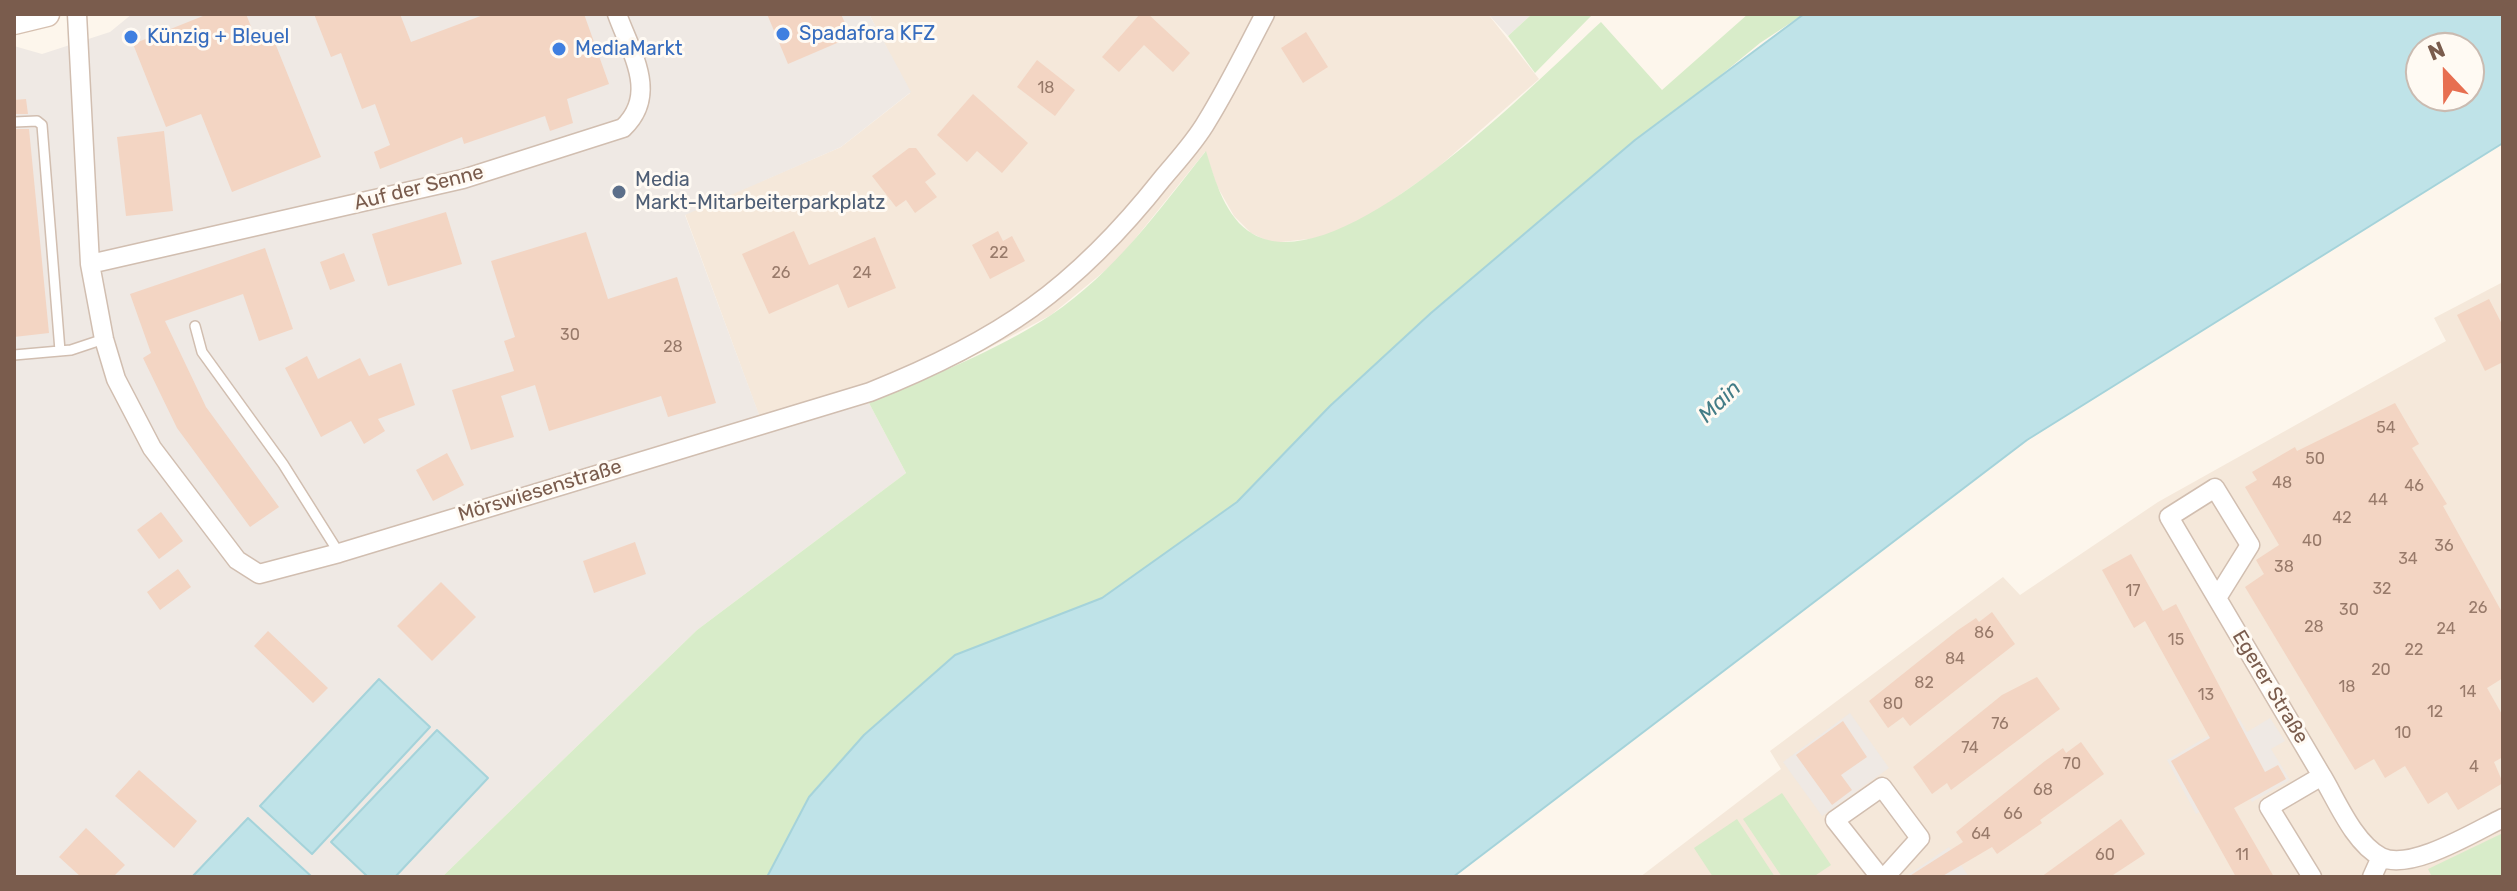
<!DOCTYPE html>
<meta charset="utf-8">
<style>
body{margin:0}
#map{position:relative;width:2517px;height:891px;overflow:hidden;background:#fdf6ec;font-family:Rubik,sans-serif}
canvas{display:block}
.frame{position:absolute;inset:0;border:16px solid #7a5c4d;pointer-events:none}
.north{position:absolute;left:2405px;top:32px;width:80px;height:80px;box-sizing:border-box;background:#fffaf3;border:2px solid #cabbb1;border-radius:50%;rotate:338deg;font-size:22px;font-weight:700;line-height:32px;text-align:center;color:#7a5c4d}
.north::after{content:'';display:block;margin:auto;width:28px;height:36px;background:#e76f51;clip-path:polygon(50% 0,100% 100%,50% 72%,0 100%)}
</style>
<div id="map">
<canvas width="2517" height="891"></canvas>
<div class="frame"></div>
<div class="north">N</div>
</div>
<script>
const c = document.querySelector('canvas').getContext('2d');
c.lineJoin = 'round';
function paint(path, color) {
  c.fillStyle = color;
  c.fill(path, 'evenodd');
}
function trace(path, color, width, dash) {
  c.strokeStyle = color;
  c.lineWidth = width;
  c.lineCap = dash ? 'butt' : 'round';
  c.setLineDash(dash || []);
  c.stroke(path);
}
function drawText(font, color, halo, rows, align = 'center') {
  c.font = font + ' Rubik,sans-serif';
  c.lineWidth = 6;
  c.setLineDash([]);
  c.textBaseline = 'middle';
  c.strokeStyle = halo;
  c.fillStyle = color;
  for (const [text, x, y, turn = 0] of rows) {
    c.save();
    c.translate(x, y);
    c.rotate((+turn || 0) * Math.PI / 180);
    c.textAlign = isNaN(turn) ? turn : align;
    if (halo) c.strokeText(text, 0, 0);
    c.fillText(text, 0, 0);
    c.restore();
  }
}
const residential = new Path2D(`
 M 869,14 L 1488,14 L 1539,79 L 1435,170 L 1374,213 L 1327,237 L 1272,243 L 1251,233 L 1234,216 L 1217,186 L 1205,152 L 1118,260 L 1051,315 L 968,359 L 869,403 L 764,429 L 685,214 L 841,147 L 910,93 Z
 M 2503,282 L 2503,877 L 1640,877 L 1781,769 L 1770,751 L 2003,577 L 2020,595 L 2158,502 L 2446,341 L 2434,318 Z`);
const industrial = new Path2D(`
 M 132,14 L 869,14 L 911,92 L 841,147 L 685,215 L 764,428 L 869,403 L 906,473 L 697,630 L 442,877 L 14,877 L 14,46 L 42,54 L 110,32 Z
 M 1488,14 L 1532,14 L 1508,36 Z
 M 1850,713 L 1889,768 L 1822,816 L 1783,762 Z
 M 2239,718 L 2247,732 L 2270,718 L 2285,741 L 2271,749 L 2290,780 L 2252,802 L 2243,788 L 2196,814 L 2167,760 Z
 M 1949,847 L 1969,877 L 1905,877 Z`);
const green = new Path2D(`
 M 1532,14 L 1593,14 L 1535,73 L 1508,36 Z
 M 1748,14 L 1804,14 L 1760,43 L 1431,313 L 1330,406 L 1238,502 L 1102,598 L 955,655 L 864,735 L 809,797 L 767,877 L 442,877 L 697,630 L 906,473 L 869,403 C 930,376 995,352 1051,315 C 1114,273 1159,210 1206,151 C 1215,180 1225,218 1253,234 C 1341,285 1538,79 1601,22 L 1662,90 Z
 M 1782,793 L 1831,865 L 1813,877 L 1782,877 L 1743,819 Z
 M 1737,819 L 1775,877 L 1713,877 L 1694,848 Z
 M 2503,833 L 2503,877 L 2432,877 L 2428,869 Z`);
const water = new Path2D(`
 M 1804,14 L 2503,14 L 2503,143 L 2027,440 L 1453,877 L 767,877 L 809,797 L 864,735 L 955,655 L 1102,598 L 1237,502 L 1330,406 L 1431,313 L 1635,140 ZM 2421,48 L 2469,48 L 2469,96 L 2421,96 Z
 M 379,679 L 430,727 L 312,854 L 260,806 Z
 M 437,730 L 488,778 L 395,877 L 368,877 L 331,842 Z
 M 248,818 L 312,877 L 192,877 Z`);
const building = new Path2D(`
 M 208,14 L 246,14 L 258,44 L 273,38 L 321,157 L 232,192 L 201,114 L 166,127 L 133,44 Z
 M 314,14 L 400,14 L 411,42 L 486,14 L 584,14 L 609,84 L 567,99 L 573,123 L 550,131 L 545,116 L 464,144 L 462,137 L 380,169 L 374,152 L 390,145 L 375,104 L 362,109 L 341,53 L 331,57 Z
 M 767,14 L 841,14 L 851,37 L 788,64 Z
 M 1140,14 L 1148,14 L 1190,53 L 1173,72 L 1144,45 L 1119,72 L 1102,57 Z
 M 1306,32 L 1328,67 L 1303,83 L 1281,48 Z
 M 1037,60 L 1075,90 L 1055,116 L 1017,87 Z
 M 973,94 L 1028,143 L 1002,173 L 977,151 L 967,162 L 937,135 Z
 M 26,99 L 28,114 L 14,114 L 14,100 Z
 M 14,129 L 29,129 L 49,333 L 14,337 Z
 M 164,131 L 173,211 L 126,216 L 117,137 Z
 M 909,148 L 916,148 L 936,174 L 925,182 L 937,197 L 915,213 L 906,200 L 896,207 L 872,176 Z
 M 446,212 L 462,264 L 388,286 L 372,234 Z
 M 794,231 L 809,265 L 875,237 L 896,288 L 848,308 L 838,284 L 769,314 L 742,254 Z
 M 998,231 L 1003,241 L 1012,236 L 1025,261 L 990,279 L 972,245 Z
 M 586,232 L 608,299 L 677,277 L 716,403 L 668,417 L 661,396 L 549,431 L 535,385 L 501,396 L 514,437 L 471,450 L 452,390 L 514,371 L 504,341 L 515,337 L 491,261 Z
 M 265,248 L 293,329 L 259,341 L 243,294 L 165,321 L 206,407 L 279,507 L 250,527 L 177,428 L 143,358 L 151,353 L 130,294 Z
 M 344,253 L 355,281 L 330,290 L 320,262 Z
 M 2489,299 L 2503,326 L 2503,362 L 2485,371 L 2457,315 Z
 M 307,356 L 318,379 L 360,358 L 369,376 L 401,363 L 415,405 L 378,419 L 385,431 L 364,444 L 351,421 L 321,437 L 285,368 Z
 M 2395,403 L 2419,444 L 2412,448 L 2447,504 L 2443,506 L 2503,614 L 2503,678 L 2487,688 L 2503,716 L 2503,757 L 2494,762 L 2503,783 L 2458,810 L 2447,792 L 2428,804 L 2405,766 L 2385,778 L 2374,759 L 2355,770 L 2245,587 L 2264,574 L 2256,560 L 2279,545 L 2245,487 L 2257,480 L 2252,472 L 2295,447 L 2297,451 Z
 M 447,453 L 464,485 L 433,501 L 416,470 Z
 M 161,512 L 183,541 L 159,559 L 137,530 Z
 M 635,542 L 646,574 L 594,593 L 583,561 Z
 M 2131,554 L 2163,611 L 2176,604 L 2265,772 L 2278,765 L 2286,779 L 2234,808 L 2274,877 L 2236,877 L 2171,761 L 2210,738 L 2145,621 L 2134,628 L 2102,570 Z
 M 178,569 L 191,587 L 160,610 L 147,592 Z
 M 441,582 L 476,617 L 432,661 L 397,626 Z
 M 1992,612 L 2015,644 L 1910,726 L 1903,717 L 1888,728 L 1869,701 L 1958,630 L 1976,618 L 1979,622 Z
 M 268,631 L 328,688 L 313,703 L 254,646 Z
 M 2037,677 L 2060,709 L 1951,790 L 1947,783 L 1932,794 L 1913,767 L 2002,695 Z
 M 1843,721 L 1867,757 L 1841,775 L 1852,790 L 1832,805 L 1796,755 Z
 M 2081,742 L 2104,774 L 2040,820 L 2042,823 L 1997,854 L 1992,847 L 1941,877 L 1908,877 L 1963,842 L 1956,832 L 2045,761 L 2063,748 L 2066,753 Z
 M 139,770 L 197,821 L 174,848 L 115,796 Z
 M 2121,819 L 2145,854 L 2110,877 L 2041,877 Z
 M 86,828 L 125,865 L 113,877 L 81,877 L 59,857 Z`);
const lane = new Path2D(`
 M 14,122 L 37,121 L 42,125 L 60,351
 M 195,326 L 202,352 L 283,464 L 339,553
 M 14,355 L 71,350 L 104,339`);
const street = new Path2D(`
 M 77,14 L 90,264 L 104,339 L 116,379 L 152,448 L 237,560 L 259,574 L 339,553 L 870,392 C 999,341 1075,289 1162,179 C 1177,161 1195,142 1207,121 C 1228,87 1246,50 1265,14
 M 90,264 L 463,179 L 623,128 C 659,94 631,53 617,14
 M 2217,598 L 2250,545 L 2215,488 L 2169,517 L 2322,776
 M 1880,877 L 1835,820 L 1882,787 L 1920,838 L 1885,877
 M 2312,877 L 2269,807 L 2322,776 C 2337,801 2354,843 2381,857 C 2410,872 2476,831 2503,818
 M 2372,877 L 2381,857`);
const secondary = new Path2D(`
 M 14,22 L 47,14`);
const markers = [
 [783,34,8,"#3f7fe0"],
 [131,37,8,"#3f7fe0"],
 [559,49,8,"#3f7fe0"],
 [619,192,8,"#5c6f8a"]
];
const numberNames = [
 ["18",1046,88],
 ["22",999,253],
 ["26",781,273],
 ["24",862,273],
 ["30",570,335],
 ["28",673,347],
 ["54",2386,428],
 ["50",2315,459],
 ["48",2282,483],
 ["46",2414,486],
 ["44",2378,500],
 ["42",2342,518],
 ["40",2312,541],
 ["36",2444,546],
 ["34",2408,559],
 ["38",2284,567],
 ["32",2382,589],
 ["17",2133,591],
 ["26",2478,608],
 ["30",2349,610],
 ["28",2314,627],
 ["24",2446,629],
 ["86",1984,633],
 ["15",2176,640],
 ["22",2414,650],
 ["84",1955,659],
 ["20",2381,670],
 ["82",1924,683],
 ["18",2347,687],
 ["14",2468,692],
 ["13",2206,695],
 ["80",1893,704],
 ["12",2435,712],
 ["76",2000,724],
 ["10",2403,733],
 ["74",1970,748],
 ["70",2072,764],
 ["4",2474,767],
 ["68",2043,790],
 ["66",2013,814],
 ["64",1981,834],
 ["60",2105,855],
 ["11",2242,855]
];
const shopNames = [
 ["Spadafora KFZ",799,34],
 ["Künzig + Bleuel",147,37],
 ["MediaMarkt",575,49]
];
const serviceNames = [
 ["Media",635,180],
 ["Markt-Mitarbeiterparkplatz",635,203]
];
const streetNames = [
 ["Auf der Senne",419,188,-14],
 ["Mörswiesenstraße",540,491,-17],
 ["Egerer Straße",2270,687,59]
];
const waterNames = [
 ["Main",1720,402,-44]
];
paint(residential, '#f5e8da');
paint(industrial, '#efe9e4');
paint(green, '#d8ecc9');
paint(water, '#bfe3e8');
trace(water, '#a5d3da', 2);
paint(building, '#f3d5c3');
trace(lane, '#d1beb0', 12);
trace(street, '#d1beb0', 21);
trace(secondary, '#d6c0b0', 27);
trace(lane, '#fff', 9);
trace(street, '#fff', 18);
trace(secondary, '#fff', 24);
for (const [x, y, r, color] of markers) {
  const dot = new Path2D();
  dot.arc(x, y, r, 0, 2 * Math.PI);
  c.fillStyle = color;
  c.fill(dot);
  trace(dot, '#fffaf3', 3);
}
drawText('16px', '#987a6a', null, numberNames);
drawText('20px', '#366cbe', '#fffaf3', shopNames, 'left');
drawText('20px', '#4e5e75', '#fffaf3', serviceNames, 'left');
drawText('20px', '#7a5c4d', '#fffaf3', streetNames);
drawText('italic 22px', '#437c86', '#fffaf3', waterNames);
</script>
